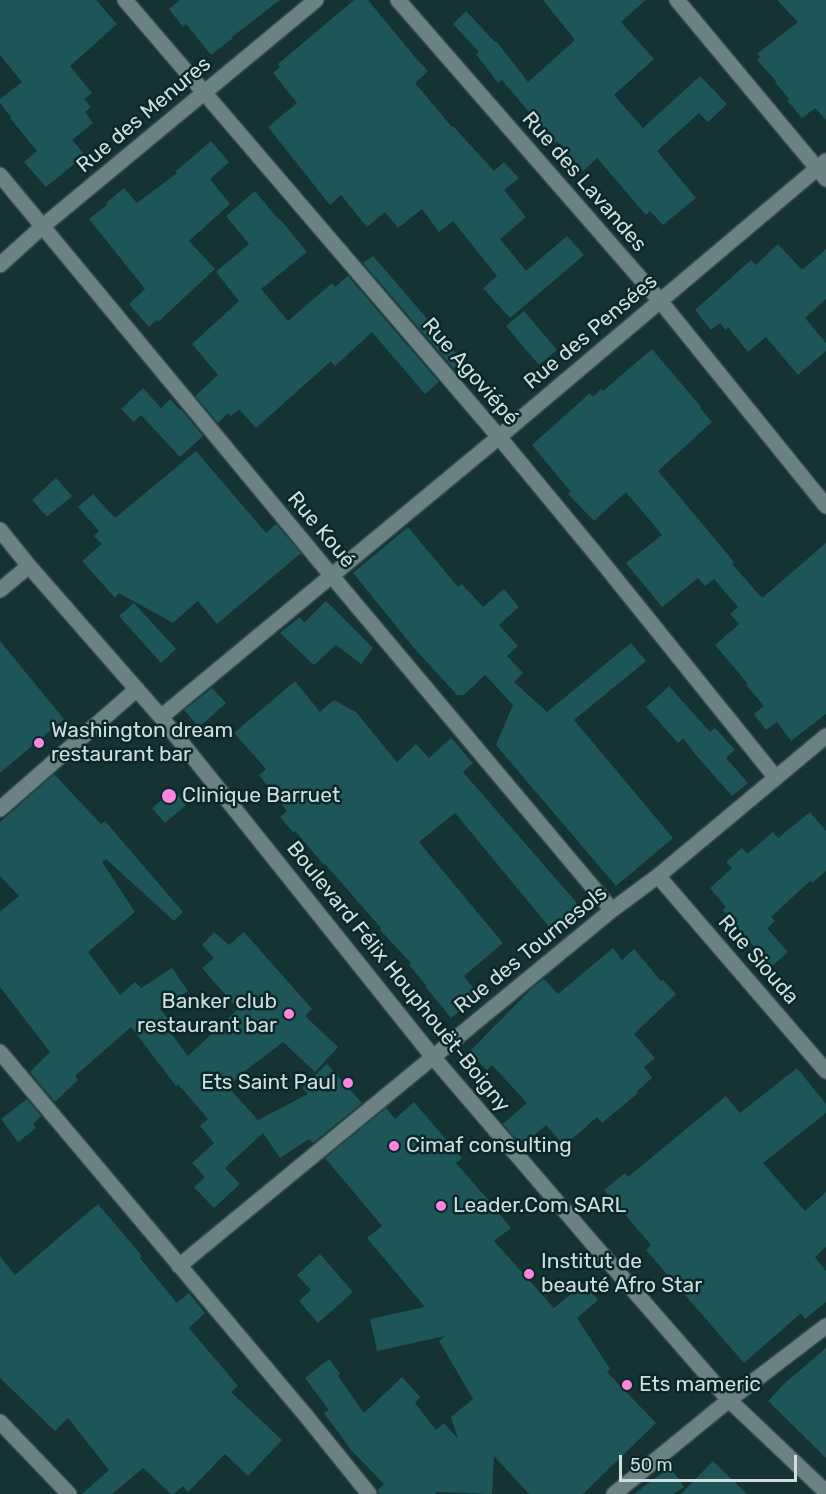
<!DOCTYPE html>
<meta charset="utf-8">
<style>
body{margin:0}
#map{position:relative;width:826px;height:1494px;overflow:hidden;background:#153234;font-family:Rubik,sans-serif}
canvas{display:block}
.scale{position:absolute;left:619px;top:1455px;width:178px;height:27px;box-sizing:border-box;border:3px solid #cfdfe0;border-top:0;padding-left:8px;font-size:18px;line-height:21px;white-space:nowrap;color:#cfdfe0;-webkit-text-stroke:4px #0a282a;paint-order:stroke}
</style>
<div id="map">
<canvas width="826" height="1494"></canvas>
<div class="scale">50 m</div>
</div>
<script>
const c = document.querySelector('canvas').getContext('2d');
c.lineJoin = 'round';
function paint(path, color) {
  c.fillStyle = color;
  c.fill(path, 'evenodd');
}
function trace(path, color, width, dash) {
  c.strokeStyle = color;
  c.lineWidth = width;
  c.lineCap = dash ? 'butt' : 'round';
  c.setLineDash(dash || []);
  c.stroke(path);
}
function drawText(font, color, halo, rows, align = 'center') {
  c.font = font + ' Rubik,sans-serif';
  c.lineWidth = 5;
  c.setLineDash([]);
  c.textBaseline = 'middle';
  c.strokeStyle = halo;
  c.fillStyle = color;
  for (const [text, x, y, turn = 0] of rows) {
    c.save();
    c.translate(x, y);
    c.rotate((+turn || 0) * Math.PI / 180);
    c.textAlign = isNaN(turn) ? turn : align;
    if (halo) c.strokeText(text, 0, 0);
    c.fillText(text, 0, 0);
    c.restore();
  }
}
const building = new Path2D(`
 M 0,0 L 96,0 L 117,24 L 70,66 L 92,93 L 84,99 L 91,107 L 85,112 L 93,123 L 72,140 L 85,155 L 46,187 L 24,162 L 37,151 L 10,118 L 11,117 L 0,103 L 0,99 L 22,82 L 0,55 Z
 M 180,0 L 280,0 L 232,37 L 233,38 L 211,55 L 186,24 L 183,27 L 169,9 Z
 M 354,0 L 368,0 L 415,57 L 428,71 L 415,83 L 452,127 L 453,126 L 494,171 L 504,162 L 519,178 L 504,190 L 526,217 L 500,239 L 526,271 L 567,236 L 584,255 L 510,318 L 483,288 L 497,276 L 453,221 L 439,232 L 422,209 L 398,228 L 385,212 L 367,227 L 341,195 L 330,205 L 268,127 L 297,103 L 273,73 L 280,67 L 278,64 Z
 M 543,0 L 646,0 L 621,22 L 654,59 L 614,95 L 643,128 L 700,76 L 727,104 L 708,122 L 699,113 L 657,151 L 696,198 L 663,225 L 650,211 L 646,215 L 597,158 L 583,171 L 557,141 L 555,143 L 502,80 L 498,83 L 476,54 L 479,52 L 453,24 L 466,11 L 495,42 L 497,42 L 528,82 L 575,40 Z
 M 777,0 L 826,0 L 826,120 L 815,108 L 802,118 L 787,100 L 789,99 L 775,82 L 776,81 L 757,60 L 760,57 L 757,54 L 798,22 Z
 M 211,141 L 229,162 L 210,179 L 230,204 L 189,241 L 215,269 L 158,322 L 157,320 L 149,327 L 129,304 L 145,289 L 89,219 L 107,205 L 106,203 L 124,188 L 137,203 L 177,173 L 175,172 Z
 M 255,191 L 279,220 L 280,219 L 307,252 L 261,289 L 288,321 L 332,283 L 335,287 L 348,276 L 439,382 L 425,394 L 372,332 L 335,366 L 331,361 L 256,428 L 239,409 L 231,416 L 228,413 L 218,423 L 195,396 L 218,375 L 192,344 L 239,301 L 216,272 L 249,244 L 226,216 Z
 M 778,244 L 802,270 L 826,249 L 826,299 L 805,318 L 826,343 L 826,351 L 798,375 L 766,337 L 748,352 L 728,327 L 726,330 L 720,323 L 711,330 L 695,310 L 751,260 L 756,265 Z
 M 373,256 L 430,322 L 449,342 L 447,343 L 463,361 L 454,369 L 363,263 Z
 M 524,311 L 557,350 L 539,365 L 506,326 Z
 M 652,349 L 701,407 L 700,408 L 712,422 L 658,471 L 734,562 L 732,564 L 762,598 L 826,543 L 826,714 L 791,741 L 777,722 L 766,730 L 754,714 L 764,706 L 746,685 L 748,684 L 715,645 L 739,624 L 730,614 L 738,607 L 714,579 L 705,586 L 698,578 L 662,607 L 626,563 L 662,535 L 626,492 L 594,521 L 568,494 L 571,492 L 532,445 L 590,393 L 593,397 L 601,389 L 603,391 Z
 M 143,388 L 161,408 L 170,399 L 180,410 L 181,409 L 203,436 L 180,457 L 141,415 L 134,422 L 121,409 Z
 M 196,451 L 266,533 L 276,524 L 301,553 L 217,624 L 198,601 L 173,623 L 119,593 L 115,598 L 82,561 L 102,544 L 94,536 L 99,531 L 78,507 L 93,494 L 115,518 Z
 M 56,478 L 72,496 L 47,517 L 32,500 Z
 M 408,527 L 458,587 L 462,584 L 483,607 L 504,589 L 519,607 L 499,625 L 518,646 L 507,656 L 523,673 L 514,682 L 547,712 L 631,643 L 646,661 L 574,720 L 673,838 L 616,886 L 496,745 L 513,705 L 485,675 L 464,695 L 457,695 L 414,648 L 353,573 Z
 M 326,601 L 373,648 L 361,664 L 336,645 L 314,665 L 280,633 L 300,617 L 304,623 Z
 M 134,603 L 176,649 L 161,663 L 119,616 Z
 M 0,641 L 64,719 L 0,773 Z
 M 295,681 L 320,712 L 334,700 L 356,712 L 397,762 L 416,744 L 429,758 L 451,738 L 473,763 L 463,772 L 576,902 L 576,919 L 556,935 L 455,813 L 419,842 L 503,943 L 464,976 L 479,995 L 451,1018 L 425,986 L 426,985 L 409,965 L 411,963 L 380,930 L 381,928 L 325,864 L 324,865 L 295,831 L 294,833 L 280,817 L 287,811 L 259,775 L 266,769 L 234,733 Z
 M 669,686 L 710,732 L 715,728 L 735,750 L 726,758 L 748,783 L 732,796 L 695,754 L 683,738 L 678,743 L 646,707 Z
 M 212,688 L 226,703 L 199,727 L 184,710 Z
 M 54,774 L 101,824 L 105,821 L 183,912 L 174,921 L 106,859 L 102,862 L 135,912 L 88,952 L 120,995 L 135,982 L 141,988 L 172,968 L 188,991 L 160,1009 L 170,1021 L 165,1025 L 188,1056 L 238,1009 L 202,968 L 214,958 L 202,945 L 214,932 L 229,945 L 244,932 L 312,1009 L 305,1016 L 338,1047 L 315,1072 L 283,1042 L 245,1071 L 228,1087 L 258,1120 L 308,1094 L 302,1088 L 327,1064 L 362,1103 L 313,1143 L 309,1139 L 280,1158 L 263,1133 L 225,1168 L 240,1184 L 214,1208 L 194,1187 L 205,1177 L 192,1163 L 214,1143 L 200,1126 L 208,1119 L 178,1084 L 176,1086 L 131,1027 L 75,1076 L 78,1080 L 55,1102 L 30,1072 L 50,1052 L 0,987 L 0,912 L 19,896 L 0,876 L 0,822 Z
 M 174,790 L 186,805 L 165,823 L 152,808 Z
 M 810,812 L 826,831 L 826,871 L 812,883 L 810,881 L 771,917 L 775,921 L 767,928 L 788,952 L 771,967 L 723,910 L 726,907 L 710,888 L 732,868 L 726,862 L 742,848 L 747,854 L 773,832 L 778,838 Z
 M 613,948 L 622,960 L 634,949 L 661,981 L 663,980 L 676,994 L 634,1034 L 655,1058 L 644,1067 L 652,1078 L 637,1091 L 638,1093 L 602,1123 L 597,1117 L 564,1146 L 546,1125 L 522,1146 L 503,1124 L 527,1103 L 492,1065 L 487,1070 L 469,1052 L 532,988 L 544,979 L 558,994 Z
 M 797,1068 L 826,1104 L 826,1113 L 763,1163 L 805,1211 L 826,1192 L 826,1247 L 815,1257 L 826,1271 L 826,1302 L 805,1319 L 801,1313 L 744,1363 L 646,1250 L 651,1245 L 604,1190 L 625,1173 L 628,1177 L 726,1096 L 740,1113 Z
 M 27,1099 L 41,1116 L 33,1124 L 36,1128 L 18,1142 L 1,1119 Z
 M 414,1102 L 462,1158 L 456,1163 L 490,1202 L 511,1228 L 494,1241 L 554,1308 L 584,1283 L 598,1300 L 577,1318 L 610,1369 L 607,1372 L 656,1423 L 583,1494 L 529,1494 L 494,1456 L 492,1494 L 437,1492 L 435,1494 L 379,1494 L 378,1490 L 384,1484 L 351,1450 L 324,1413 L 329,1410 L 305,1378 L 329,1359 L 340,1374 L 338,1376 L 364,1413 L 402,1377 L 420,1397 L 415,1403 L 436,1430 L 444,1423 L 458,1439 L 451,1417 L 473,1399 L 439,1341 L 445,1336 L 377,1351 L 370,1319 L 425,1307 L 367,1238 L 382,1226 L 325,1158 L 386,1108 L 395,1119 Z
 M 98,1204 L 142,1256 L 140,1258 L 177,1303 L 189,1293 L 205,1313 L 189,1328 L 238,1386 L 231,1392 L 282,1440 L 248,1476 L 225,1454 L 188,1492 L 183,1486 L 174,1494 L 171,1494 L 143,1468 L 112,1494 L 82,1494 L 109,1470 L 68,1418 L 55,1431 L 0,1378 L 0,1256 L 15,1275 Z
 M 320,1254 L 353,1292 L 318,1323 L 299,1301 L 311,1290 L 297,1275 Z
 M 826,1348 L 826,1458 L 768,1401 L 784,1384 Z
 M 713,1461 L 747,1494 L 681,1494 Z
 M 670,1467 L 684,1487 L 674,1494 L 634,1494 Z`);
const minor = new Path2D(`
 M 125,0 L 499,437 L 599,558 L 776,778
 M 398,0 L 661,302 L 826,506
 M 677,0 L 826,179
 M 0,175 L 331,575 L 612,910
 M 0,265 L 43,226 L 316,0
 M 0,530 L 29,566 L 161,717 L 433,1057 L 594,1245 L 729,1400 L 826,1492
 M 0,590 L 29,566
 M 161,717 L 499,437 L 826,161
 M 0,809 L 137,689
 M 658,876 L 826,1071
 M 0,1052 L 307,1417 L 369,1494
 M 179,1266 L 612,910 L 658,876 L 826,736
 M 0,1422 L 69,1494
 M 614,1494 L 729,1400 L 826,1326`);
const markers = [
 [39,743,6,"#ff85df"],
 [169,796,8,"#ff85df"],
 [289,1014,6,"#ff85df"],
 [348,1083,6,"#ff85df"],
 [394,1146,6,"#ff85df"],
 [441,1206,6,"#ff85df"],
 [529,1274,6,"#ff85df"],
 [627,1385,6,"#ff85df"]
];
const streetNames = [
 ["Rue des Menures",144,115,-40],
 ["Rue des Lavandes",584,182,49],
 ["Rue des Pensées",591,332,-40],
 ["Rue Agoviépé",470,372,49],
 ["Rue Koué",321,530,50],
 ["Rue des Tournesols",531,950,-39],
 ["Rue Siouda",758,960,49],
 ["Boulevard Félix Houphouët-Boigny",398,977,51]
];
const poiNames = [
 ["Washington dream",51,731],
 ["restaurant bar",51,755],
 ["Clinique Barruet",182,796],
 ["Banker club",277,1002,"right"],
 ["restaurant bar",277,1026,"right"],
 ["Ets Saint Paul",336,1083,"right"],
 ["Cimaf consulting",406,1146],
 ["Leader.Com SARL",453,1206],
 ["Institut de",541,1262],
 ["beauté Afro Star",541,1286],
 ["Ets mameric",639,1385]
];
paint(building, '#1e5558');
trace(minor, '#334e50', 18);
trace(minor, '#6b8183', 15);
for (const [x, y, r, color] of markers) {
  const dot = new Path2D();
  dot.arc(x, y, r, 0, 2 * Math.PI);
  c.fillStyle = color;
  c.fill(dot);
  trace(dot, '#0a282a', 2);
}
drawText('21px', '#cfdfe0', '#0a282a', streetNames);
drawText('21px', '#cfdfe0', '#0a282a', poiNames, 'left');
</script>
